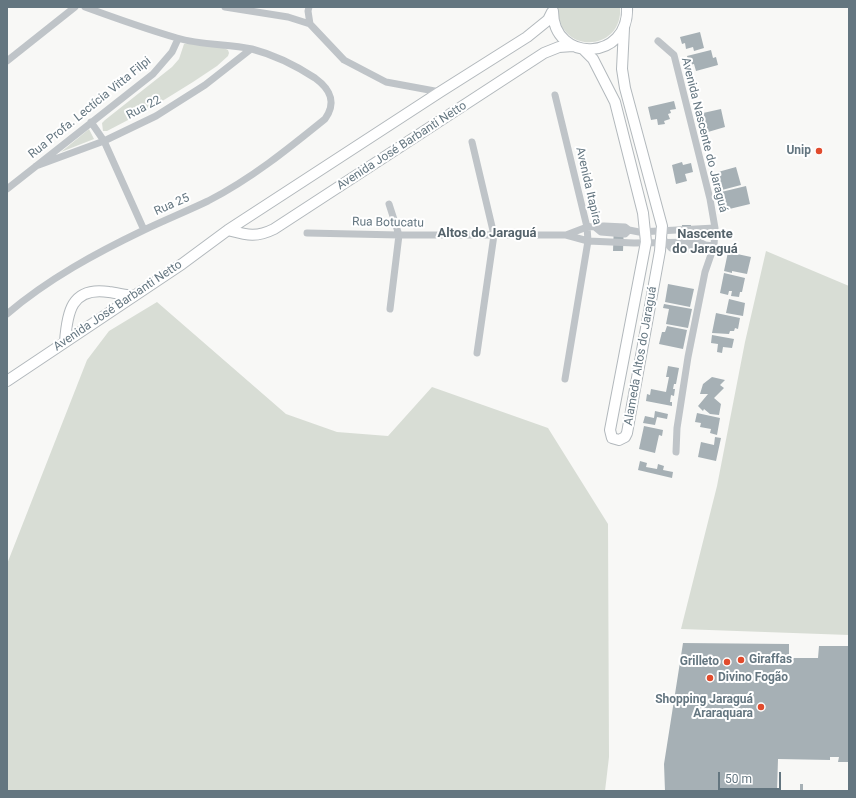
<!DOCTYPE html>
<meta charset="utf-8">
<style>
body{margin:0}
#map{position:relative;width:856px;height:798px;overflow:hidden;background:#f8f8f6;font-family:Roboto,sans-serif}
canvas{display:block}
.frame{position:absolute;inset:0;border:8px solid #647680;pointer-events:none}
.scale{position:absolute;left:718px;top:772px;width:63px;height:18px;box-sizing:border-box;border:2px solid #647680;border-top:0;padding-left:5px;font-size:12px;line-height:14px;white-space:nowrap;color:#647680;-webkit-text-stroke:3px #fff;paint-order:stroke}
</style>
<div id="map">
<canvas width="856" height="798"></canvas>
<div class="frame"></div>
<div class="scale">50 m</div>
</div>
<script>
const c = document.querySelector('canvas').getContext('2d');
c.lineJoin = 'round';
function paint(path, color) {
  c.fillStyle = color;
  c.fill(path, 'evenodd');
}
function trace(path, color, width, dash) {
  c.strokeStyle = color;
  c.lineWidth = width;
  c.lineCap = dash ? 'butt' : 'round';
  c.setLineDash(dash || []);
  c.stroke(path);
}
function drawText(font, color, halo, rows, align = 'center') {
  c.font = font + ' Roboto,sans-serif';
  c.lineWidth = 4;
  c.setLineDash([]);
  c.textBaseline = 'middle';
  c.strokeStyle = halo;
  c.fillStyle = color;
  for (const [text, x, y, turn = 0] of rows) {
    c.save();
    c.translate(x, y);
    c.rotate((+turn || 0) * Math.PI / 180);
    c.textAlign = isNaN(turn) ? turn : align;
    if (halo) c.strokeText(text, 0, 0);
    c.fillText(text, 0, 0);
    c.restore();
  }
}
const green = new Path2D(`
 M 558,7 L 620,7 C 624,52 557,56 558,7 Z
 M 189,43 L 224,48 L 228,50 L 229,53 L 228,56 L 217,66 L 193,82 L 151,108 L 107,131 L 103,131 L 102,123 L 105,120 L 172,67 L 179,59 L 184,44 Z
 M 89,129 L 94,139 L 61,152 Z
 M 766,251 L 849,286 L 849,635 L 681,629 L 717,486 L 745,342 Z
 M 157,302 L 286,414 L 337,432 L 388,436 L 432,387 L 548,428 L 608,524 L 609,757 L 605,791 L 7,791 L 7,564 L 87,360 L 109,331 Z`);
const building = new Path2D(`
 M 700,32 L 704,48 L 694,51 L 693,47 L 686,49 L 685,43 L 682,44 L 680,37 Z
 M 711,50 L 713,58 L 716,57 L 718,65 L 696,71 L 694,64 L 689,65 L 687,56 Z
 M 674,101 L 676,109 L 670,110 L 671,113 L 668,114 L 670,119 L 664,121 L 665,124 L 658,125 L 657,119 L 651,120 L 648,107 Z
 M 721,109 L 725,127 L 708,132 L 703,113 Z
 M 682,162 L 683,165 L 691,163 L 693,172 L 685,174 L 687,181 L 676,184 L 672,165 Z
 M 736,167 L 741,185 L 722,190 L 718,172 Z
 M 746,186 L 750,204 L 721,211 L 717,193 Z
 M 614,224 L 624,225 L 623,251 L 613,251 Z
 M 682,225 L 691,225 L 691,245 L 681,244 Z
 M 728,252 L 751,257 L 747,274 L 732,271 L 732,273 L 724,271 Z
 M 724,273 L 745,278 L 742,292 L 740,292 L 739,297 L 731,296 L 732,291 L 729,291 L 728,295 L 720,293 Z
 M 668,284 L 694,289 L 690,307 L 665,302 Z
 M 729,299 L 745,303 L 743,316 L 726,313 Z
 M 664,304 L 692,309 L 688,328 L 666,324 L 669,309 L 663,308 Z
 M 716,313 L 740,318 L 738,329 L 735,328 L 734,331 L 730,331 L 729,334 L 712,333 Z
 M 667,326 L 687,330 L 683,349 L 659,344 L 662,332 L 665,332 Z
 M 712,335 L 734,339 L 732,348 L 723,347 L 722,353 L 717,352 L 718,344 L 711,343 Z
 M 668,366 L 679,368 L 676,384 L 674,384 L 673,389 L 675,389 L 674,396 L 671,395 L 670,402 L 672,402 L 672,406 L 646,401 L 647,394 L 650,395 L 651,389 L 666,392 L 669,377 L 666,377 Z
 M 712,377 L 725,380 L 720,385 L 724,388 L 714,398 L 721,404 L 719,415 L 710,414 L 704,409 L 703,411 L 698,406 L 708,394 L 700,394 L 703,384 Z
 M 655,411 L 668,414 L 667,419 L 657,417 L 655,425 L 643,423 L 645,416 L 654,418 Z
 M 697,413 L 720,418 L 717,435 L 710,433 L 711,429 L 700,427 L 701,423 L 695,422 Z
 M 644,426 L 663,430 L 662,436 L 659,435 L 655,453 L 639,449 Z
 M 715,437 L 721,438 L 716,461 L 698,457 L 701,442 L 714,445 Z
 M 640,461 L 647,463 L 646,467 L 657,469 L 658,464 L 664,466 L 663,470 L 673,472 L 672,478 L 638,470 Z
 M 683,643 L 789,644 L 789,658 L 818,658 L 819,646 L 849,646 L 849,762 L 838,762 L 839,757 L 830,757 L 830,760 L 778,759 L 777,791 L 665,791 L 664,764 Z
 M 800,784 L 803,784 L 803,791 L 800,791 Z`);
const street = new Path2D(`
 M 225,7 L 288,17 L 310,24 L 344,60 L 386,82 L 440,92
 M 309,7 L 308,11 L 310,24
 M 658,41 L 674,55 L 710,199 L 715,228 L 714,246 L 705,272 L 688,357 L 677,428 L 676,452
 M 7,61 L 75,7
 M 555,95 L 587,227 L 588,241 L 565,379
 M 91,122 L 104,141 L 144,230
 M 472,142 L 494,235 L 477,353
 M 36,166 L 104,141 L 156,116 L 205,85 L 251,49
 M 7,189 L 153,74 L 172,52 L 178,39
 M 389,204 L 399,235 L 390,309
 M 595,227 L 601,232 L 625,234 L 629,230
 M 307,233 L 399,235 L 566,235 L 588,241 L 634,243 L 699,242 L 705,245 L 714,246
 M 566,235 L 587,227 L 604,226 L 625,227 L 629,230 L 639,232 L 715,228
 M 666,242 L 671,248 L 699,248 L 705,245
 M 7,314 C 48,279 96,253 144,230 C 165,220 187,211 208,201 C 251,179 288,149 325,119 C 337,102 330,89 315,78 C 295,65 275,55 252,49 C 227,44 201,45 177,38 C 146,29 115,18 85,7`);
const secondary = new Path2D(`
 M 553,11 C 553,64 630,61 627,7
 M 583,49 L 593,59 L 615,102 L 643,213 L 646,242 L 610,430 L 612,438 L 619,440 L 625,437 L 627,433 L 660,251 L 662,226 L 625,88 L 622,69 L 624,28
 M 228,230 C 247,235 256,238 274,229 L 544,53 L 559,47 L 573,46
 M 65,342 C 67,313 71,286 109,292 C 117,293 125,295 134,296
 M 7,381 L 182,264 L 228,230 L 440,92 L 527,37 L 548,20 L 552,12`);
const markers = [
 [819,151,4,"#e14b2d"],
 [741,660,4,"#e14b2d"],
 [727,662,4,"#e14b2d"],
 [710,678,4,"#e14b2d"],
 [761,707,4,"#e14b2d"]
];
const streetNames = [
 ["Rua Profa. Lectícia Vitta Filpi",90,108,-39],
 ["Rua 22",144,108,-28],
 ["Avenida Nascente do Jaraguá",704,135,76],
 ["Avenida José Barbanti Netto",402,146,-33],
 ["Avenida Itapira",588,186,77],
 ["Rua 25",172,205,-24],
 ["Rua Botucatu",388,223,1],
 ["Avenida José Barbanti Netto",118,306,-34],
 ["Alameda Altos do Jaraguá",641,356,-80]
];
const poiNames = [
 ["Unip",811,151],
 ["Giraffas",749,660,"left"],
 ["Grilleto",719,662],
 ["Divino Fogão",718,678,"left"],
 ["Shopping Jaraguá",753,700],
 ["Araraquara",753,714]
];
const neighbourhoodNames = [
 ["Altos do Jaraguá",487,234],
 ["Nascente",705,235],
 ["do Jaraguá",705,250]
];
paint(green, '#d8ddd5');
paint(building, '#a6b0b5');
trace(secondary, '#b2b8bc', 12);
trace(street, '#bfc4c8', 7);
trace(secondary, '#fff', 10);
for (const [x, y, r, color] of markers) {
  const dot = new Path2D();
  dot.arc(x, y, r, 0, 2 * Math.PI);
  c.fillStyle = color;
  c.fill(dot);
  trace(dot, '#fff', 1.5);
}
drawText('12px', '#647680', '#fff', streetNames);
drawText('bold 12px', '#647680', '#fff', poiNames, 'right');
drawText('bold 13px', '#55636b', '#fff', neighbourhoodNames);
</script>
